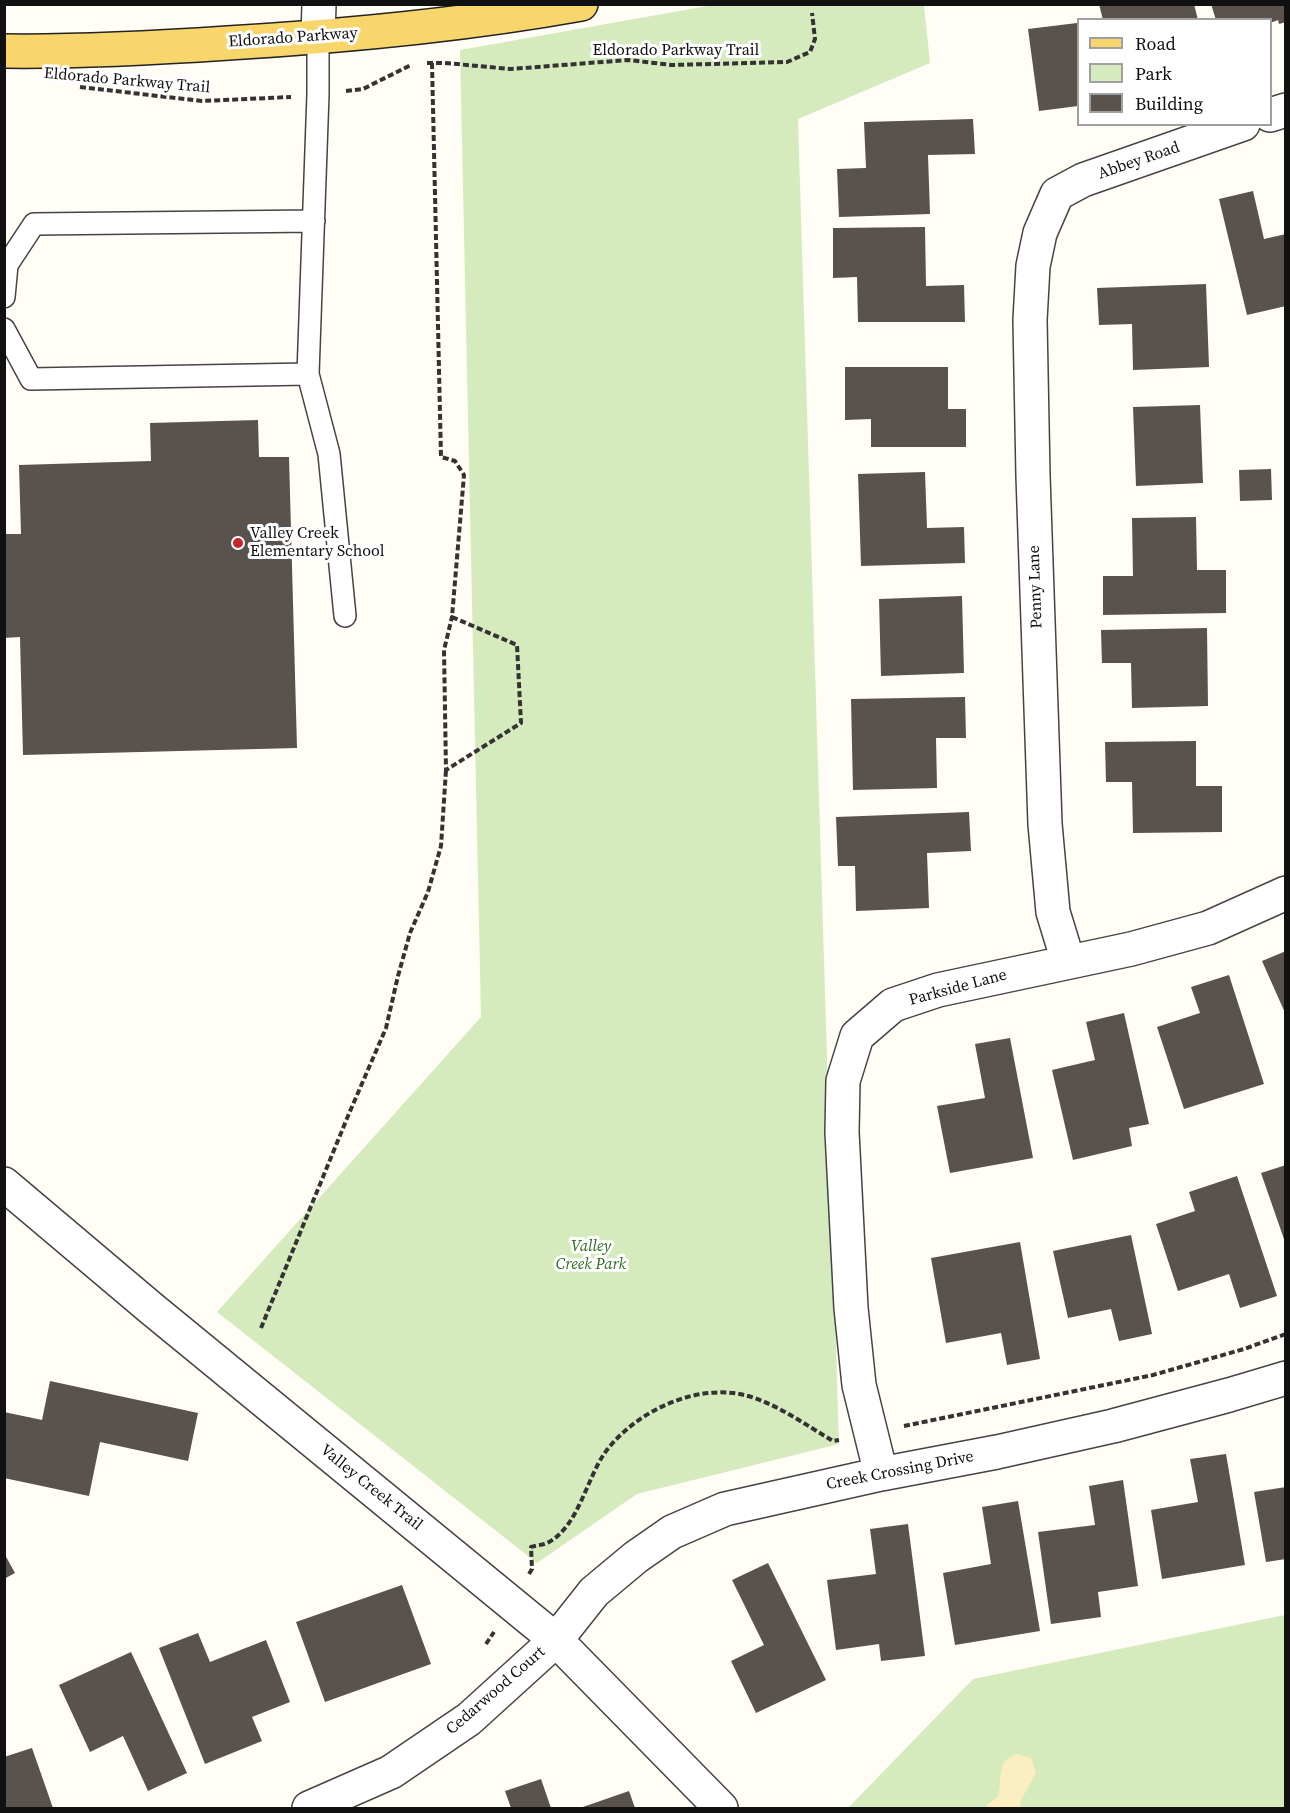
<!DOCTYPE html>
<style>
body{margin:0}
#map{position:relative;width:1290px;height:1813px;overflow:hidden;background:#fffdf5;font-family:"Source Serif 4",serif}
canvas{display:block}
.frame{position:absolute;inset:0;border:6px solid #111;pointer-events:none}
.legend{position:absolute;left:1077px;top:18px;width:195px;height:108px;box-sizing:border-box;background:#fff;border:2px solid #a0a0a0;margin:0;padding:8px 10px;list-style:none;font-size:18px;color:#111}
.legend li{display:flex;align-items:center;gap:12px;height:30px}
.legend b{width:30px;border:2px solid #a0a0a0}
</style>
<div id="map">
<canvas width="1290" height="1813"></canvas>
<div class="frame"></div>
<ul class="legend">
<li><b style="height:8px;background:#f9d66b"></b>Road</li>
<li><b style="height:16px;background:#d5ebbd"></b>Park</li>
<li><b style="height:16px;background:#5a524d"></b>Building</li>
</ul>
</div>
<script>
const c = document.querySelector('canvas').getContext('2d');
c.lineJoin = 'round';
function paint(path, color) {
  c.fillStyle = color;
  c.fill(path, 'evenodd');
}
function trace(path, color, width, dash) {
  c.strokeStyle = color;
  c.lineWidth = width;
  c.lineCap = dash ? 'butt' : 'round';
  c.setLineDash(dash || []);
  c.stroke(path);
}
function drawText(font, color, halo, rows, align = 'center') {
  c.font = font + ' "Source Serif 4",serif';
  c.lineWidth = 6;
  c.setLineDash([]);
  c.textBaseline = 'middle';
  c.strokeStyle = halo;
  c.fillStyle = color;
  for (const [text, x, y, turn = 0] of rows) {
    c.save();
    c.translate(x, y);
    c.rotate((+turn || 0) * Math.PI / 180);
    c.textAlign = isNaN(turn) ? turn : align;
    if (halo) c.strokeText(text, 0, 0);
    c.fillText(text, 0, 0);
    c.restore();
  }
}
const green = new Path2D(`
 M 713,5 L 924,5 L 930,63 L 798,119 L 839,1444 L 637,1494 L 537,1563 L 217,1312 L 481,1017 L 460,50 Z
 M 1285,1615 L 1285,1808 L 848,1808 L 973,1679 Z`);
const sand = new Path2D(`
 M 1017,1754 L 1031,1758 L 1036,1773 L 1021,1800 L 1020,1808 L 984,1808 L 998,1796 C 1003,1778 995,1761 1017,1754 Z`);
const building = new Path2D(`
 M 1099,4 L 1194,4 L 1198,20 L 1103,20 Z
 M 1211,4 L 1286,4 L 1286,22 L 1279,24 L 1278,20 L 1270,23 L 1270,20 L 1216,20 Z
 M 1077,23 L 1078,106 L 1039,111 L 1028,29 Z
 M 973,119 L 975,154 L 928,155 L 930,214 L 839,217 L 837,169 L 866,168 L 864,122 Z
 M 1253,191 L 1264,239 L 1286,234 L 1286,306 L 1247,315 L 1219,199 Z
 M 925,227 L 926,286 L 964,285 L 965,322 L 858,322 L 857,277 L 833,278 L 833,228 Z
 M 1206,284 L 1209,367 L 1133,370 L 1132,324 L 1099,325 L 1097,288 Z
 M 845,367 L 948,367 L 948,409 L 966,409 L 966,447 L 871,447 L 871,419 L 845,420 Z
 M 1200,405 L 1203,483 L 1136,486 L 1133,407 Z
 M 258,420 L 259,457 L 289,457 L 297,748 L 23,755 L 20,637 L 4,638 L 4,534 L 21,534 L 19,465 L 151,461 L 150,423 Z
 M 1271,469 L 1272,500 L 1240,501 L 1239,470 Z
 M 925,472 L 927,528 L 964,527 L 965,563 L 861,566 L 858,474 Z
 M 1196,517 L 1197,570 L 1226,570 L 1226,613 L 1103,615 L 1103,576 L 1133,576 L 1132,518 Z
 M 962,596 L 964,673 L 881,676 L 879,599 Z
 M 1207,628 L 1208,706 L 1132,708 L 1131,663 L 1102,663 L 1101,630 Z
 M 965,697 L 966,738 L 936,738 L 937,788 L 853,790 L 851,699 Z
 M 1196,741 L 1196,786 L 1222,786 L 1222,832 L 1133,833 L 1132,782 L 1106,782 L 1105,742 Z
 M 969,812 L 971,851 L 927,853 L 929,908 L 856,911 L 855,866 L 838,866 L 836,817 Z
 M 1286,951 L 1286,1015 L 1262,961 Z
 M 1229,975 L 1264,1084 L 1184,1109 L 1157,1027 L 1200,1013 L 1191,987 Z
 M 1124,1013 L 1149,1124 L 1129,1128 L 1132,1146 L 1073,1160 L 1052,1070 L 1095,1060 L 1086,1022 Z
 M 1010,1038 L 1033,1158 L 950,1173 L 937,1106 L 985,1098 L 975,1044 Z
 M 1286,1165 L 1286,1242 L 1285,1242 L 1261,1173 Z
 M 1237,1176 L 1277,1296 L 1240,1308 L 1229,1274 L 1178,1291 L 1156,1224 L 1195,1211 L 1189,1192 Z
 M 1131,1235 L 1152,1334 L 1119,1341 L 1111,1309 L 1068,1318 L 1053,1251 Z
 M 1020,1242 L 1040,1359 L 1007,1365 L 1001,1333 L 946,1343 L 931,1258 Z
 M 50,1381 L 198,1413 L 188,1461 L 100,1442 L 89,1496 L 4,1478 L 4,1412 L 42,1420 Z
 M 1226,1454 L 1245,1565 L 1162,1579 L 1151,1510 L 1198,1502 L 1190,1459 Z
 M 1123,1480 L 1138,1586 L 1098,1592 L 1101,1617 L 1051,1624 L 1038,1532 L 1095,1525 L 1089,1486 Z
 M 1286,1487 L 1286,1559 L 1266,1562 L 1254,1492 Z
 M 1018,1501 L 1040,1631 L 955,1645 L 943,1573 L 991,1564 L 982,1507 Z
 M 908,1524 L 925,1656 L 881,1661 L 879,1644 L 836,1650 L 827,1580 L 876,1574 L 870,1529 Z
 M 4,1553 L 15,1573 L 4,1579 Z
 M 768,1563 L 826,1680 L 756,1713 L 731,1661 L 764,1645 L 732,1580 Z
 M 402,1585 L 431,1664 L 325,1702 L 296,1622 Z
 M 198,1633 L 210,1662 L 266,1640 L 290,1702 L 252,1717 L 262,1741 L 205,1764 L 159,1648 Z
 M 131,1652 L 187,1773 L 148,1791 L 123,1736 L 90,1752 L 59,1685 Z
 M 32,1748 L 53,1808 L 4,1808 L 4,1757 Z
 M 541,1779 L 551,1808 L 511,1808 L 505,1791 Z
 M 629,1791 L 635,1808 L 580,1808 Z`);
const path = new Path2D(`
 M 427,63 L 445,63 L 511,69 L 628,60 L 672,65 L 787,62 L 810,52 L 815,39 L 812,13
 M 432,63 L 441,457 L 455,461 L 464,475 L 452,617
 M 80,87 L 202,101 L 291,97
 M 346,91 L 363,89 L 411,65
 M 452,617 L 517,645 L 521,723 L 446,770 L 444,650 Z
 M 261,1328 L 348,1116 L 386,1028 L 398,976 L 410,933 L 428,892 L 441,846 L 446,770
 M 904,1426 L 1153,1375 L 1244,1349 L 1286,1334
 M 529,1574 L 532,1569 L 531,1547 C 537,1545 544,1545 549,1542 C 578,1526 586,1481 604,1454 C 633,1413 694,1383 744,1395 C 774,1402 806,1425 833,1441 L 839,1440
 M 486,1644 L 494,1632`);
const service = new Path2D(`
 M 4,297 L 7,265 L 34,224 L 314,221
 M 4,329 L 31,379 L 308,374 L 318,94 L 318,37
 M 308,374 L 329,454 L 345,616`);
const minor = new Path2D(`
 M 318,37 L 319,4
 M 1270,115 L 1286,110
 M 1068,961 L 1053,912 L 1045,824 L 1033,476 L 1030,320 L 1033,266 L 1040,233 L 1057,194 L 1083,180 L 1243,124
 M 4,1184 L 152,1309 L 556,1640 L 721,1808
 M 881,1474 L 859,1385 L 851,1308 L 842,1132 L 843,1081 L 857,1036 L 893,1005 L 938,990 L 1131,949 L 1208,928 L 1286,893
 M 309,1808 L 391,1772 L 469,1719 L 556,1640 L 594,1592 L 636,1557 L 672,1532 L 725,1509 L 881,1474 L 997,1452 L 1113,1426 L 1229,1395 L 1286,1378`);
const primary = new Path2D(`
 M 4,51 C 79,52 153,48 228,43 C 346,36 464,25 581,4`);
const markers = [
 [238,543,6,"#c4262e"]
];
const streetNames = [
 ["Eldorado Parkway",293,38,-4],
 ["Eldorado Parkway Trail",676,51],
 ["Eldorado Parkway Trail",127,81,5],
 ["Abbey Road",1139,161,-19],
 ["Penny Lane",1036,587,-92],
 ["Parkside Lane",958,988,-15],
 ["Creek Crossing Drive",900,1471,-11],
 ["Valley Creek Trail",371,1488,39],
 ["Cedarwood Court",496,1691,-41]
];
const poiNames = [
 ["Valley Creek",250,534],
 ["Elementary School",250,552]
];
const parkNames = [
 ["Valley",591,1247],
 ["Creek Park",591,1265]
];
paint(green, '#d5ebbd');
paint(sand, '#fbeec1');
paint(building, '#5a524d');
trace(service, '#444', 24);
trace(minor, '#444', 36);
trace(primary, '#222', 36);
trace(path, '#333', 4, [6, 3]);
trace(service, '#fff', 21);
trace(minor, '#fff', 33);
trace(primary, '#f9d66b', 33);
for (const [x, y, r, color] of markers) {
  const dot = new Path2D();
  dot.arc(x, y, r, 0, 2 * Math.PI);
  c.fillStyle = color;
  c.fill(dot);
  trace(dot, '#fff', 2);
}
drawText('16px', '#111', '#fff', streetNames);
drawText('16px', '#111', '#fff', poiNames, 'left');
drawText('italic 16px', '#2f6b1f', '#fff', parkNames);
</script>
